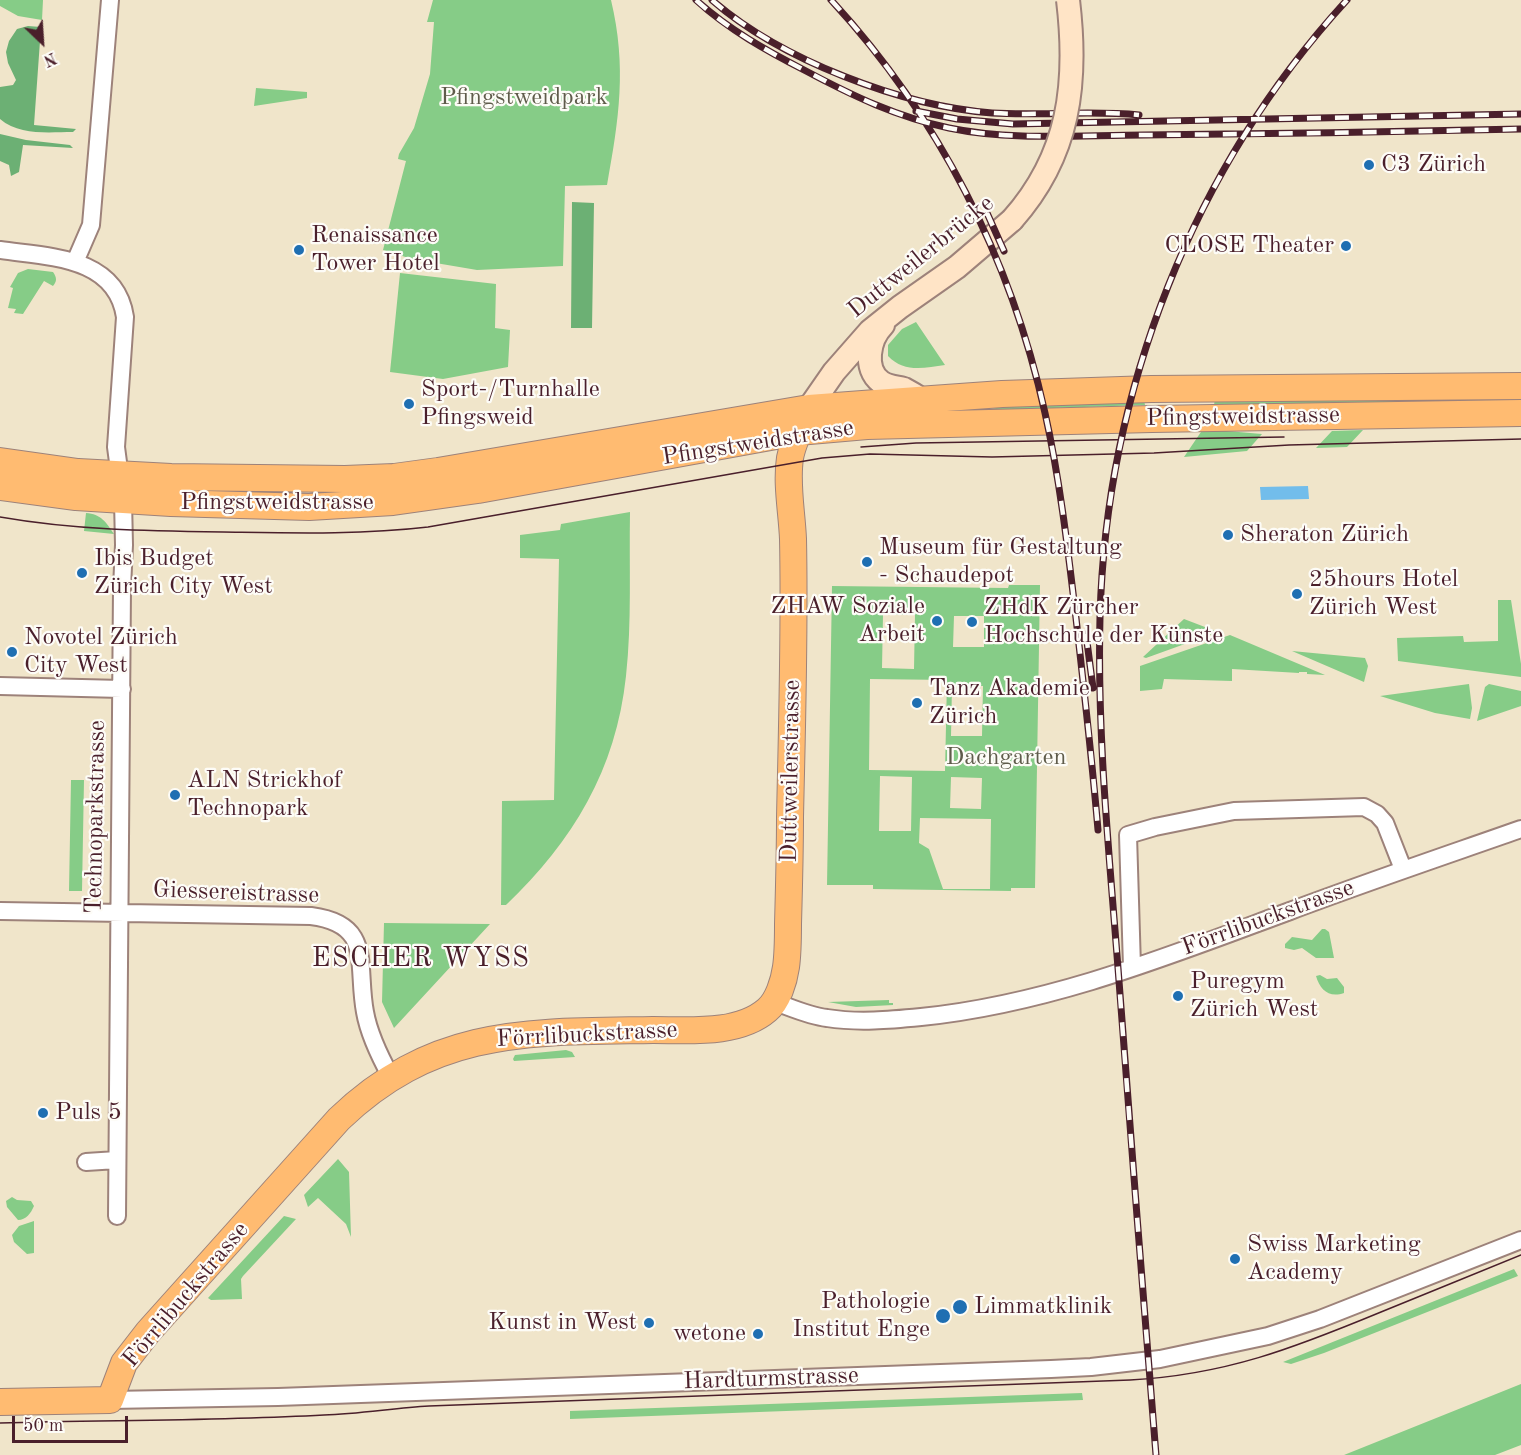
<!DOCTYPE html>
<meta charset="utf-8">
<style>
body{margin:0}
#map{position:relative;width:1521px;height:1455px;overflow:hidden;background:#f0e5ca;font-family:"Old Standard TT",serif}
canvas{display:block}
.north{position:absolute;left:12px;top:12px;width:60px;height:60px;-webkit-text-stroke:4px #fdfcf7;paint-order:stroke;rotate:155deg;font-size:16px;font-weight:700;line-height:24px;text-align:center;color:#4a1f2b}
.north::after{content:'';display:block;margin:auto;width:21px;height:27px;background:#4a1f2b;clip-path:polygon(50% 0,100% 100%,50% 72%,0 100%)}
.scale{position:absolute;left:12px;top:1416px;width:116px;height:27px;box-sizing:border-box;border:3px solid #4a1f2b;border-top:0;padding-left:8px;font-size:18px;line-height:21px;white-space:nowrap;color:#4a1f2b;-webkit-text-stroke:4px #fdfcf7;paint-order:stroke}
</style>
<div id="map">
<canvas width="1521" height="1455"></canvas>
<div class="north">N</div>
<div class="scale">50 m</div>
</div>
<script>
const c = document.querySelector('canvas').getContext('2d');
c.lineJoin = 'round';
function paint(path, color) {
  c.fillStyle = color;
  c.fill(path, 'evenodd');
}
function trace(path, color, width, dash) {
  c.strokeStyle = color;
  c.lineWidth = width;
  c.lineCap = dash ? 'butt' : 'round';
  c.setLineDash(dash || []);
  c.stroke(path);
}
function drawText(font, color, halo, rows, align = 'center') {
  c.font = font + ' "Old Standard TT",serif';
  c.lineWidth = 4.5;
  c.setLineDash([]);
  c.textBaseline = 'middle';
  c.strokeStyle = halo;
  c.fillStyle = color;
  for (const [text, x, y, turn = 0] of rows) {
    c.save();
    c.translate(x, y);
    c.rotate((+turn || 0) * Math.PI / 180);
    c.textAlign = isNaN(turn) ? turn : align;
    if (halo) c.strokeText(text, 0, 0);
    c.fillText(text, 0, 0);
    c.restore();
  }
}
const green = new Path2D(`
 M 0,0 L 43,0 L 42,20 L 18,16 L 0,6 Z
 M 433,0 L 611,0 C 627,67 619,119 607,185 L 565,186 L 563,266 L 477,270 L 412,259 L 383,250 L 406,161 L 398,159 L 399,154 L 414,128 L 430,74 L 434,22 L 427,22 Z
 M 256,88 L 307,92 L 307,98 L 254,106 Z
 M 28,269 L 53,272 C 57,278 57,281 53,286 L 44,281 L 23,314 L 14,313 L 16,309 L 8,308 L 13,288 L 10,287 L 18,273 Z
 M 400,273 L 496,284 L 495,328 L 510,330 L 508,367 L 443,379 L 390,372 Z
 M 916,322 L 945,365 C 924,368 904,373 888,356 L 888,345 L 902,329 Z
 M 1429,398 L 1430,402 L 1214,405 L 1215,399 Z
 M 1144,400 L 1145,405 L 871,414 L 986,410 L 1022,403 Z
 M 1203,429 L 1262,434 L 1247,451 L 1184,457 Z
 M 1363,430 L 1347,447 L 1316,448 L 1332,431 Z
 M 630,512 C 629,567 632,622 626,676 C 616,770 573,841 506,905 L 501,905 L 502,801 L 554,800 L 559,559 L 520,558 L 520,535 L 560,530 L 561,524 Z
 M 86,513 C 101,514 106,522 114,534 L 84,531 Z
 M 1009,585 L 1040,585 L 1035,888 L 1011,888 L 1011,891 L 873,889 L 873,885 L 827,885 L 832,586 L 1008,588 ZM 883,615 L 915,615 L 914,669 L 882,668 ZM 954,616 L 984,616 L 984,647 L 953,647 ZM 870,679 L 947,680 L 945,771 L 869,770 ZM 952,685 L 983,686 L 982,736 L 951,736 ZM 880,776 L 912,777 L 911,831 L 879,831 ZM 951,777 L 982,778 L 981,809 L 950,808 ZM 920,818 L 991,819 L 990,889 L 943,889 L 929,849 L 919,843 Z
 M 1498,600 L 1511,600 L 1521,664 L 1521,677 L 1398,661 L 1397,638 L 1463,636 L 1464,642 L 1498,641 Z
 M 1184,619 L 1218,632 L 1146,658 L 1143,657 Z
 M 1230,635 L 1325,675 L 1307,674 L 1307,672 L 1299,672 L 1299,673 L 1232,669 L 1232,681 L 1164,679 L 1162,689 L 1140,691 L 1140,666 Z
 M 1292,651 L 1365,658 L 1368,666 L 1364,682 Z
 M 1469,684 L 1472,708 L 1470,719 L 1435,713 L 1380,696 Z
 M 1489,684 L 1521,691 L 1521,706 L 1477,721 L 1485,687 Z
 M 71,780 L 84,780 L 82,891 L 69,891 Z
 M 384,923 L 490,924 L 394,1028 L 382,1002 Z
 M 1322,929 L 1325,929 L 1329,932 L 1334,958 L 1316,958 L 1302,948 L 1294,950 L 1285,948 L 1285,944 L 1292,937 L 1312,940 Z
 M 1320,975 L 1327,979 L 1337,978 L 1344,987 L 1344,993 C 1329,998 1320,990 1316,976 Z
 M 889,1000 L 889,1003 L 893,1003 L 893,1005 L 856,1007 L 828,1002 Z
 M 566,1050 L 572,1052 L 575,1057 L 514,1061 L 513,1059 L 515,1055 Z
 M 338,1159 L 349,1172 L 351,1237 L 346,1224 L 318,1198 L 308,1207 L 304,1195 Z
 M 12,1197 L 17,1200 L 31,1201 L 34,1206 C 31,1213 26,1220 18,1220 L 7,1207 L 6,1201 Z
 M 284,1216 L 296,1219 L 243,1276 L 241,1279 L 242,1299 L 211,1300 L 208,1298 Z
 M 34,1221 L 34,1253 L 27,1254 L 14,1242 L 12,1235 L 19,1226 Z
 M 1514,1269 L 1518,1276 L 1324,1353 L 1291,1364 L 1283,1362 Z
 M 1521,1384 L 1521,1445 L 1495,1455 L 1344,1455 Z
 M 1082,1393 L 1083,1400 L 570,1419 L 570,1411 Z`);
const forest = new Path2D(`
 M 28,26 L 41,27 L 34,125 L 76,129 L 73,132 C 49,132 20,136 0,119 L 0,87 L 13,85 L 16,80 L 8,63 L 6,52 L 9,41 L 17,29 Z
 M 0,134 L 26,140 L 70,145 L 73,148 L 23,145 L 19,172 L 11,176 L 9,165 L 0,161 Z
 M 572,202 L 594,203 L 592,328 L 571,328 Z`);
const water = new Path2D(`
 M 1308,486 L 1309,499 L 1261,500 L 1260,487 Z`);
const street = new Path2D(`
 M 0,250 C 48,257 116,256 125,317 L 116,447 L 123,500 L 124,545 L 122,588 L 117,1216
 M 75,262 L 91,225 L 110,0
 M 0,686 L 122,689
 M 0,911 L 311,916 C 374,924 356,965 365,1012 C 369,1035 380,1057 391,1077
 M 1132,967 L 1128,835 L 1155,827 L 1234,811 L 1364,807 L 1377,814 L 1385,823 L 1403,869
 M 775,1002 C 792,1008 809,1016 827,1018 C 858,1023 890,1020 921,1017 C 1050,1004 1171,955 1290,911 C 1367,882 1444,856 1521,829
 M 86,1162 L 117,1160
 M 110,1400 L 278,1397 L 1051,1369 L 1091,1367 L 1160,1359 L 1268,1336 L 1320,1319 L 1521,1240`);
const secondary = new Path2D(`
 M 883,325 C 869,339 863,369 881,382 C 888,387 896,387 904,389 C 910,392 916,396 921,399
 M 809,408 L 834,372 L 870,331 L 900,307 L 957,267 L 1012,220`);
const primary = new Path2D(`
 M 0,461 L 78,472 L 171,477 L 345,479 L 394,477 L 438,471 L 809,408 L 876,403 L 1002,394 L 1151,389 L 1521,386
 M 0,487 L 76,497 L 171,503 L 309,507 L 393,502 L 478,490 L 798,432 L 867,426 L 1152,419 L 1521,413
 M 0,1402 L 110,1400 L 124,1363 L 148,1332 L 339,1119 C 435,1027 529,1032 653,1030 C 689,1030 738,1035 767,1010 C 778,1001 784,981 786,967 C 788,953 788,938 788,924 C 789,888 790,853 790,817 C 792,724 795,631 793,539 C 792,513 786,484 790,458 C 793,441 802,425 809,408`);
const tram = new Path2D(`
 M 861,447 L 916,443 L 1284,437
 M 0,517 C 74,530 148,531 223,532 C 291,533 360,535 428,527 L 822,458 L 870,454 L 992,457 L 1154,453 L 1289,445 L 1521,439
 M 0,1423 C 108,1420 216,1421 324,1415 C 359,1414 394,1408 429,1406 L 1130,1380 C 1225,1375 1294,1348 1381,1312 C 1428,1293 1474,1274 1521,1255`);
const rail = new Path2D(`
 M 696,0 C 729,30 767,51 806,71 C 853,96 897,117 949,128 C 1011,141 1081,135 1144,135 C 1270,134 1395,132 1521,129
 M 712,0 C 781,60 902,106 992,113 C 1041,116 1090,110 1139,115
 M 831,0 C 938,116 1011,258 1045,413 C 1060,480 1068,550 1076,618 C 1084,689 1092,759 1098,830
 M 916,111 L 957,119 L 1013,124 L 1521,114
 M 987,213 L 1004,251
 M 1086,634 L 1093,688
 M 1156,1455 C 1143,1293 1130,1130 1118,968 C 1109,851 1097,735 1100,617 C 1106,390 1193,168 1347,0`);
const secondaryBridge = new Path2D(`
 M 1012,220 C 1070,155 1078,83 1068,0`);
const markers = [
 [1369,165,6,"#1f6fb2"],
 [1346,246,6,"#1f6fb2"],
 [299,250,6,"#1f6fb2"],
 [409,404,6,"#1f6fb2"],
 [1228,535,6,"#1f6fb2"],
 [867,562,6,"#1f6fb2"],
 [82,573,6,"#1f6fb2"],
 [1297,594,6,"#1f6fb2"],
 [937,621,6,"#1f6fb2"],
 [972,622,6,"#1f6fb2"],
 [12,652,6,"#1f6fb2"],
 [917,703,6,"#1f6fb2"],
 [175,795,6,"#1f6fb2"],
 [1178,996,6,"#1f6fb2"],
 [43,1113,6,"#1f6fb2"],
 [1235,1259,6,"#1f6fb2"],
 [960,1307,8,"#1f6fb2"],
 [943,1316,8,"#1f6fb2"],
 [649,1323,6,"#1f6fb2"],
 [758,1334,6,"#1f6fb2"]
];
const parkNames = [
 ["Pfingstweidpark",524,98],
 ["Dachgarten",1006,758]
];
const poiNames = [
 ["C3 Zürich",1381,165],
 ["Renaissance",311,236],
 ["Tower Hotel",311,264],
 ["CLOSE Theater",1334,246,"right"],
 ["Sport-/Turnhalle",421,390],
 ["Pfingsweid",421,418],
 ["Sheraton Zürich",1240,535],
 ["Museum für Gestaltung",879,548],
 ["- Schaudepot",879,576],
 ["Ibis Budget",94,559],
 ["Zürich City West",94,587],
 ["25hours Hotel",1309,580],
 ["Zürich West",1309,608],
 ["ZHAW Soziale",925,607,"right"],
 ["Arbeit",925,635,"right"],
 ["ZHdK Zürcher",984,608],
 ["Hochschule der Künste",984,636],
 ["Novotel Zürich",24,638],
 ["City West",24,666],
 ["Tanz Akademie",929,689],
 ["Zürich",929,717],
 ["ALN Strickhof",187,781],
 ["Technopark",187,809],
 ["Puregym",1190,982],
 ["Zürich West",1190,1010],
 ["Puls 5",55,1113],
 ["Swiss Marketing",1247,1245],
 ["Academy",1247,1273],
 ["Pathologie",930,1302,"right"],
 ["Institut Enge",930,1330,"right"],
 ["Limmatklinik",974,1307],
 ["Kunst in West",637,1323,"right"],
 ["wetone",746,1334,"right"]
];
const streetNames = [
 ["Duttweilerbrücke",921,257,-39],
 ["Pfingstweidstrasse",1243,417,-1],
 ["Pfingstweidstrasse",758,443,-9],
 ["Pfingstweidstrasse",277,503],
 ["Duttweilerstrasse",791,771,-89],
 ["Technoparkstrasse",96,817,-89],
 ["Giessereistrasse",236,893,2],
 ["Förrlibuckstrasse",1268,918,-20],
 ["Förrlibuckstrasse",587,1035,-3],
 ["Förrlibuckstrasse",186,1295,-50],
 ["Hardturmstrasse",771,1379,-2]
];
const quarterNames = [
 ["ESCHER WYSS",421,959]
];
paint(green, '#86cc87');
paint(forest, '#6cb074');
paint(water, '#72bdeb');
trace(street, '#9d827a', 20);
trace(secondary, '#9d827a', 26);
trace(primary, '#9d827a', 28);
trace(street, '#fff', 16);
trace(secondary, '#ffe4c6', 22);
trace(primary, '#ffbb71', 26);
trace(tram, '#4a1f2b', 1.5);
trace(rail, '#4a1f2b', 7);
trace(rail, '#fdfcf7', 4.5, [14]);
trace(secondaryBridge, '#9d827a', 26, []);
trace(secondaryBridge, '#ffe4c6', 22);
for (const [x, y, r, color] of markers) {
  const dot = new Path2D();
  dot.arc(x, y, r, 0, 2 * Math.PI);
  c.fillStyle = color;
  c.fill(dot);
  trace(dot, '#fdfcf7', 2);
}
drawText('24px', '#5f5c4b', '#fdfcf7', parkNames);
drawText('24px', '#4a1f2b', '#fdfcf7', poiNames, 'left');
drawText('24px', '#4a1f2b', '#fdfcf7', streetNames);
c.letterSpacing = '1.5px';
drawText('27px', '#4a1f2b', '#fdfcf7', quarterNames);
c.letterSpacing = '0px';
</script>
